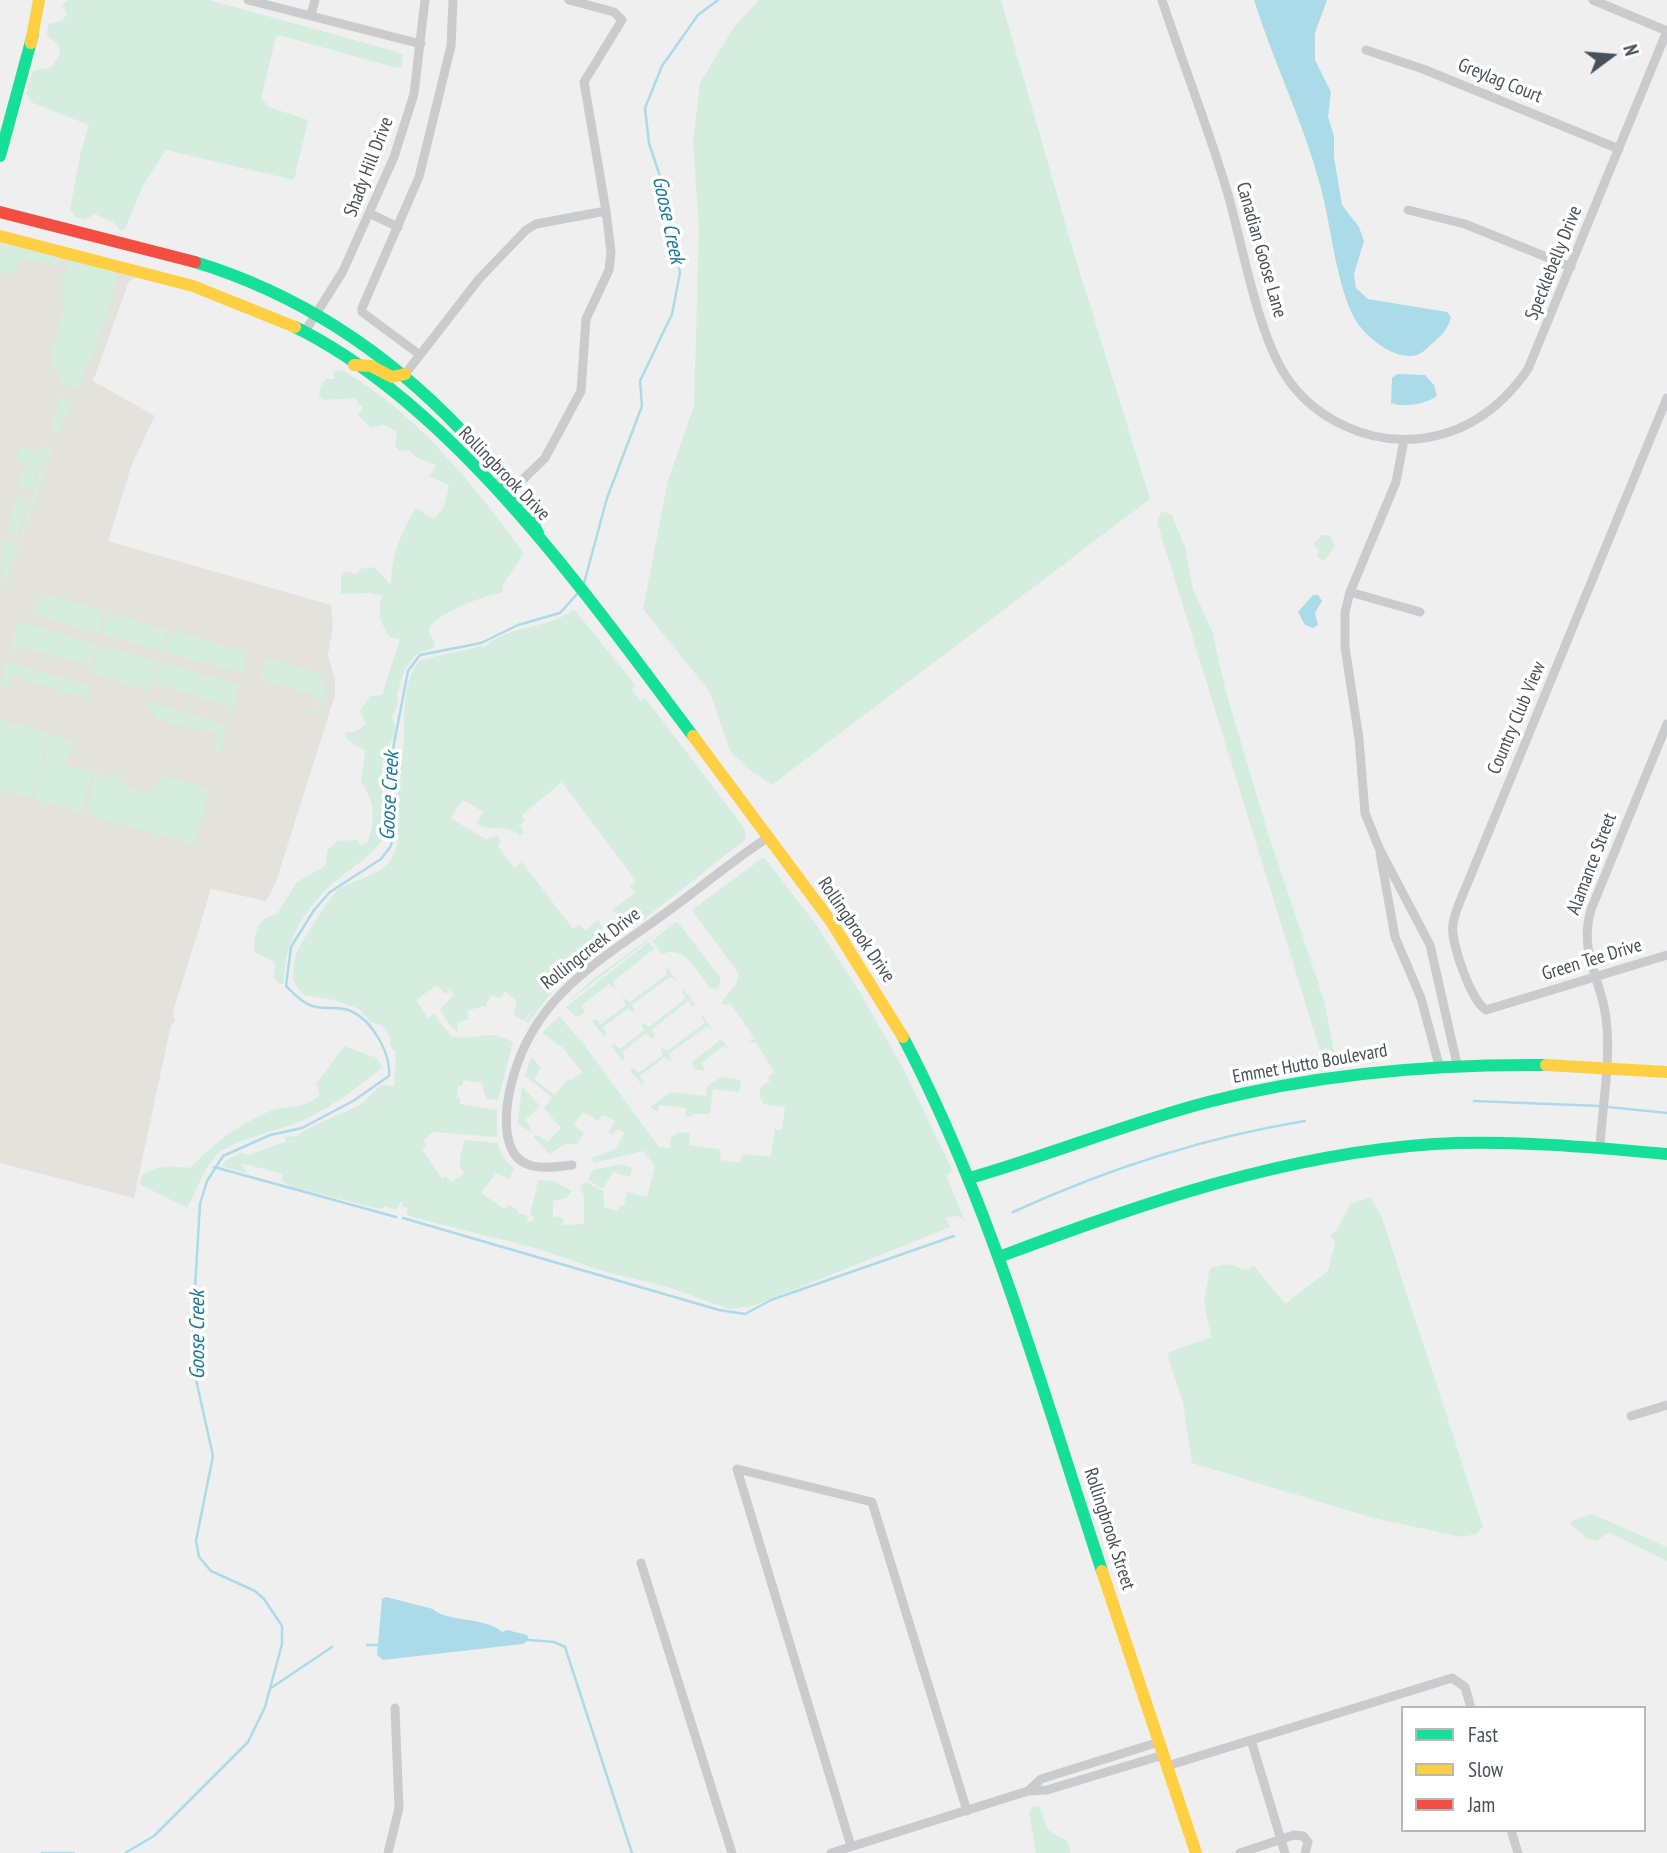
<!DOCTYPE html>
<style>
body{margin:0}
#map{position:relative;width:1667px;height:1853px;overflow:hidden;background:#efefef;font-family:"PT Sans Narrow",sans-serif}
canvas{display:block}
.legend{position:absolute;left:1401px;top:1706px;width:245px;height:126px;box-sizing:border-box;background:#fff;border:2px solid #b5b9bd;margin:0;padding:9px 12px;list-style:none;font-size:21px;color:#47515a}
.legend li{display:flex;align-items:center;gap:14px;height:35px}
.legend b{width:35px;border:2px solid #b5b9bd}
.north{position:absolute;left:1576px;top:21px;width:70px;height:70px;-webkit-text-stroke:5px #fff;paint-order:stroke;rotate:74deg;font-size:19px;font-weight:700;line-height:28px;text-align:center;color:#47515a}
.north::after{content:'';display:block;margin:auto;width:24px;height:32px;background:#47515a;clip-path:polygon(50% 0,100% 100%,50% 72%,0 100%)}
</style>
<div id="map">
<canvas width="1667" height="1853"></canvas>
<ul class="legend">
<li><b style="height:9px;background:#16e098"></b>Fast</li>
<li><b style="height:9px;background:#ffcf43"></b>Slow</li>
<li><b style="height:9px;background:#f24e42"></b>Jam</li>
</ul>
<div class="north">N</div>
</div>
<script>
const c = document.querySelector('canvas').getContext('2d');
c.lineJoin = 'round';
function paint(path, color) {
  c.fillStyle = color;
  c.fill(path, 'evenodd');
}
function trace(path, color, width, dash) {
  c.strokeStyle = color;
  c.lineWidth = width;
  c.lineCap = dash ? 'butt' : 'round';
  c.setLineDash(dash || []);
  c.stroke(path);
}
function drawText(font, color, halo, rows, align = 'center') {
  c.font = font + ' "PT Sans Narrow",sans-serif';
  c.lineWidth = 7;
  c.setLineDash([]);
  c.textBaseline = 'middle';
  c.strokeStyle = halo;
  c.fillStyle = color;
  for (const [text, x, y, turn = 0] of rows) {
    c.save();
    c.translate(x, y);
    c.rotate((+turn || 0) * Math.PI / 180);
    c.textAlign = isNaN(turn) ? turn : align;
    if (halo) c.strokeText(text, 0, 0);
    c.fillText(text, 0, 0);
    c.restore();
  }
}
const commercial = new Path2D(`
 M 0,243 L 140,276 L 129,281 L 93,381 L 155,416 L 132,464 L 108,541 L 331,605 L 333,625 L 328,655 L 335,680 L 335,695 L 276,882 L 266,901 L 211,889 L 173,1012 L 175,1021 L 171,1025 L 134,1198 L 0,1163 Z`);
const green = new Path2D(`
 M 68,0 L 209,0 L 398,52 L 403,55 L 401,68 L 393,67 L 282,36 L 276,37 L 261,98 L 269,107 L 308,120 L 294,180 L 166,150 L 143,185 L 125,229 L 121,231 L 113,222 L 95,214 L 85,220 L 75,217 L 70,209 L 81,151 L 89,125 L 33,103 L 26,94 L 33,71 L 52,67 L 60,54 L 59,46 L 47,35 L 48,24 L 62,21 L 67,14 L 62,5 Z
 M 759,0 L 1001,0 L 1073,250 L 1150,499 L 772,785 L 751,771 L 730,751 L 710,692 L 643,609 L 668,480 L 694,406 L 699,230 L 693,142 L 700,83 L 734,27 Z
 M 0,243 L 59,257 L 60,266 L 21,258 L 15,274 L 0,271 Z
 M 74,260 L 113,270 L 118,279 L 100,335 L 78,388 L 63,384 L 50,357 L 63,312 L 62,285 L 68,262 Z
 M 341,370 C 416,411 473,485 524,553 L 503,585 L 502,593 C 490,593 428,616 429,631 C 430,637 435,640 435,647 L 415,655 L 404,671 L 397,694 L 398,705 L 392,717 L 396,727 L 394,736 L 383,760 L 381,781 L 389,830 C 374,856 353,866 331,885 C 305,909 284,943 284,979 L 283,984 L 279,984 L 274,977 L 275,962 L 254,952 C 254,933 257,918 277,914 L 297,882 L 325,866 L 328,849 L 338,841 L 357,840 L 361,846 L 368,842 C 375,818 376,804 361,782 L 365,751 L 347,739 L 344,732 L 355,732 L 366,724 L 360,711 L 370,696 L 382,695 L 400,639 L 390,637 C 380,623 377,612 382,596 L 369,593 L 341,594 L 341,576 L 346,571 L 356,575 L 360,569 L 374,567 L 391,585 C 391,557 401,532 416,508 L 434,519 L 444,507 L 449,485 L 429,476 L 437,465 L 419,459 L 408,450 L 399,451 L 395,445 L 397,432 L 384,425 L 371,428 L 358,415 L 363,406 L 359,405 L 356,398 L 324,400 L 319,396 L 320,387 L 326,379 L 335,379 L 334,371 Z
 M 60,395 L 72,403 L 57,435 L 51,432 Z
 M 42,444 L 46,445 L 31,489 L 18,488 L 25,463 L 16,460 L 20,447 L 38,451 Z
 M 47,445 L 51,451 L 1,605 Z
 M 16,495 L 27,500 L 18,535 L 6,533 Z
 M 1161,511 L 1172,515 L 1185,547 L 1193,589 L 1212,631 L 1226,692 L 1268,833 L 1324,1000 L 1336,1062 L 1329,1065 L 1322,1057 L 1157,522 Z
 M 1322,535 L 1330,535 L 1335,546 L 1324,561 L 1317,557 L 1319,550 L 1313,544 Z
 M 4,540 L 16,543 L 0,602 L 4,580 C 0,571 0,552 4,540 Z
 M 45,594 L 103,611 L 98,634 L 30,613 Z
 M 574,609 L 636,686 L 632,690 L 641,701 L 645,698 L 745,829 L 746,839 L 639,923 L 630,926 L 612,910 L 635,893 L 630,886 L 636,881 L 562,782 L 522,815 L 525,820 L 520,826 L 524,833 L 520,836 C 507,822 489,834 476,823 L 483,812 L 463,800 L 451,818 L 485,839 L 498,836 L 501,842 L 498,846 L 514,868 L 522,862 L 573,929 L 579,924 L 585,931 L 598,920 L 609,940 L 605,949 L 556,987 L 553,985 L 554,989 L 528,1023 L 526,1021 L 534,1008 L 524,1021 L 513,1014 L 517,1002 L 505,991 L 500,999 L 492,995 L 486,1004 L 488,1008 L 484,1006 L 467,1011 L 469,1019 L 458,1022 L 457,1032 L 451,1027 L 440,1010 L 454,995 L 451,990 L 445,994 L 437,985 L 416,1000 L 428,1018 L 434,1014 L 451,1036 C 477,1043 482,1026 513,1042 L 498,1100 L 486,1099 L 482,1083 L 464,1080 L 462,1086 L 458,1086 L 457,1097 L 460,1098 L 460,1104 L 497,1110 L 497,1137 L 433,1132 L 423,1141 L 426,1146 L 422,1149 L 442,1179 L 446,1176 L 451,1182 L 464,1174 L 459,1164 L 464,1140 L 498,1143 L 502,1156 L 514,1169 L 509,1179 L 496,1173 L 481,1193 L 505,1209 L 509,1205 L 518,1210 L 518,1213 L 528,1216 L 527,1221 L 531,1222 L 534,1217 L 530,1215 L 538,1180 L 553,1181 L 572,1191 L 566,1198 L 553,1201 L 553,1217 L 563,1218 L 563,1225 L 584,1224 L 584,1196 L 580,1186 L 586,1182 L 603,1191 L 604,1207 L 618,1211 L 620,1205 L 624,1206 L 627,1192 L 647,1197 L 655,1166 L 643,1151 L 593,1163 L 592,1158 L 615,1149 L 625,1133 L 618,1129 L 613,1134 L 608,1133 L 615,1121 L 602,1115 L 598,1121 L 583,1112 L 574,1125 L 584,1133 L 577,1144 L 565,1144 L 549,1154 L 533,1136 L 537,1135 L 548,1142 L 561,1128 L 544,1108 L 552,1097 L 525,1076 L 531,1057 L 541,1067 L 534,1079 L 555,1095 L 568,1079 L 571,1080 L 582,1072 L 562,1047 L 542,1033 L 559,1016 L 582,1042 L 659,1147 L 670,1148 L 671,1138 L 679,1132 L 690,1133 L 689,1145 L 719,1149 L 721,1160 L 740,1163 L 743,1154 L 771,1157 L 775,1126 L 776,1130 L 782,1130 L 785,1107 L 763,1104 L 763,1100 L 759,1099 L 761,1086 L 770,1081 L 768,1077 L 774,1072 L 756,1042 L 748,1044 L 754,1038 L 731,1004 L 722,1005 C 723,992 739,990 738,973 L 692,910 L 764,857 L 817,926 L 859,991 L 902,1066 L 948,1161 L 952,1171 L 946,1176 L 965,1221 L 958,1216 L 946,1217 L 950,1227 L 750,1307 L 729,1309 L 668,1287 L 606,1272 L 535,1248 L 412,1217 L 406,1214 L 408,1208 L 402,1206 L 403,1200 L 395,1210 L 386,1206 L 380,1209 L 291,1187 L 281,1180 L 283,1174 L 241,1163 L 247,1173 L 222,1167 L 225,1161 L 241,1153 L 249,1155 L 287,1141 L 283,1137 L 298,1136 L 304,1130 L 360,1105 L 381,1085 L 394,1086 L 396,1052 L 390,1046 L 391,1038 L 381,1025 L 370,1022 L 359,1009 L 334,1000 L 304,995 C 300,989 294,985 293,978 C 293,970 294,958 297,952 C 301,943 333,891 341,887 C 357,880 382,874 391,859 C 407,832 392,816 392,788 C 392,778 399,773 401,763 C 409,730 396,689 420,660 L 482,646 L 484,648 C 505,625 551,629 574,609 Z
 M 107,612 L 168,630 L 162,651 L 102,634 Z
 M 18,621 L 96,644 L 92,666 L 16,645 L 13,653 L 9,652 Z
 M 171,630 L 247,652 L 242,673 L 164,652 Z
 M 99,645 L 158,661 L 148,691 L 97,674 L 92,675 Z
 M 266,658 L 318,673 L 327,694 L 321,713 L 310,710 L 312,706 L 321,708 L 323,702 L 314,699 L 314,695 L 261,680 Z
 M 6,662 L 91,686 L 89,695 L 83,697 L 27,681 L 13,674 L 9,676 L 11,685 L 3,687 L 0,683 Z
 M 161,662 L 239,685 L 230,715 L 227,714 L 229,706 L 153,683 Z
 M 147,702 L 228,725 L 220,752 L 214,751 L 217,731 L 197,730 L 158,720 L 152,711 L 144,708 Z
 M 0,719 L 49,733 L 31,798 L 0,789 Z
 M 51,733 L 72,742 L 73,748 L 64,761 L 67,767 L 93,771 L 81,812 L 33,799 Z
 M 97,773 L 121,778 L 128,788 L 149,794 L 152,786 L 158,785 L 161,776 L 210,788 L 194,845 L 85,814 Z
 M 675,920 L 565,1004 L 593,979 Z
 M 677,921 L 721,979 L 718,989 L 710,988 C 697,972 686,944 662,954 L 652,941 Z
 M 649,942 L 654,949 L 613,981 L 616,989 L 609,984 L 581,1006 L 585,1012 L 580,1016 L 575,1016 L 566,1007 Z
 M 665,965 L 677,981 L 670,977 L 632,1005 L 635,1013 L 628,1009 L 603,1027 L 607,1034 L 604,1037 L 592,1021 L 596,1019 L 601,1024 L 626,1005 L 622,997 L 630,1002 L 667,974 Z
 M 684,990 L 696,1005 L 693,1007 L 688,1001 L 651,1030 L 655,1036 L 652,1039 L 646,1033 L 622,1052 L 625,1058 L 623,1061 L 611,1046 L 614,1044 L 620,1049 L 644,1030 L 641,1022 L 649,1027 L 686,998 L 682,993 Z
 M 703,1015 L 713,1031 L 707,1026 L 669,1054 L 672,1062 L 665,1057 L 640,1076 L 644,1082 L 642,1085 L 630,1070 L 633,1068 L 638,1073 L 663,1055 L 660,1047 L 667,1051 L 705,1023 L 701,1017 Z
 M 721,1039 L 730,1051 L 723,1046 L 702,1063 L 705,1071 L 694,1069 L 692,1062 Z
 M 344,1046 L 377,1058 L 382,1067 C 358,1088 334,1105 306,1119 C 284,1130 226,1140 213,1159 C 202,1173 196,1192 187,1208 L 139,1184 L 142,1175 C 158,1164 172,1166 190,1168 C 216,1142 236,1126 270,1111 C 288,1104 305,1111 320,1094 L 316,1084 Z
 M 721,1077 L 741,1080 L 739,1092 L 713,1089 L 710,1114 L 693,1114 L 692,1117 L 685,1116 L 686,1108 L 659,1105 L 658,1112 L 650,1107 L 670,1092 L 706,1096 L 707,1086 Z
 M 522,1086 L 540,1106 L 526,1119 L 532,1133 L 518,1124 Z
 M 621,1164 L 632,1168 L 630,1177 L 613,1172 L 603,1189 L 588,1180 L 593,1170 Z
 M 1370,1197 L 1381,1215 L 1483,1527 L 1476,1534 L 1462,1537 L 1373,1518 L 1192,1463 L 1183,1403 L 1167,1353 L 1211,1337 L 1204,1302 L 1210,1268 L 1228,1264 L 1246,1270 L 1254,1266 L 1285,1304 L 1328,1271 L 1335,1243 L 1330,1235 L 1337,1230 L 1350,1204 Z
 M 1592,1514 L 1667,1547 L 1667,1561 L 1608,1532 L 1597,1541 L 1588,1539 L 1570,1524 L 1573,1520 Z
 M 1039,1806 L 1048,1830 L 1067,1841 L 1071,1853 L 1036,1853 L 1029,1812 L 1032,1807 Z`);
const water = new Path2D(`
 M 1254,0 L 1327,0 L 1315,33 L 1315,60 L 1331,92 L 1328,117 L 1334,136 L 1334,157 L 1342,205 L 1359,227 L 1364,241 L 1354,274 L 1356,288 L 1368,299 L 1447,312 L 1451,317 C 1448,332 1436,340 1425,350 C 1406,368 1371,342 1358,324 C 1336,291 1331,221 1319,181 C 1302,119 1273,61 1254,0 Z
 M 1397,374 L 1425,375 L 1434,385 L 1437,396 C 1426,404 1404,408 1391,403 L 1392,378 Z
 M 1313,595 L 1318,595 L 1322,601 L 1315,613 L 1318,625 L 1313,628 L 1305,625 L 1298,612 Z
 M 386,1597 L 433,1609 C 445,1622 487,1617 502,1632 L 507,1630 L 527,1635 L 529,1640 L 523,1644 L 383,1660 L 377,1655 L 382,1599 Z`);
const stream = new Path2D(`
 M 583,587 L 607,498 L 642,406 L 640,381 L 672,314 L 680,273 L 668,201 L 649,143 L 645,108 L 662,66 L 698,15 L 718,0
 M 1474,1101 L 1601,1106
 M 1608,1107 L 1667,1113
 M 214,1167 L 396,1217
 M 1013,1212 C 1105,1170 1206,1137 1305,1121
 M 403,1218 L 719,1310 L 745,1314 L 771,1300 L 954,1236
 M 529,1640 L 554,1642 L 565,1647 L 632,1853
 M 367,1645 L 378,1645
 M 271,1688 L 332,1647
 M 42,1853 L 74,1853
 M 125,1853 L 154,1836 L 248,1742 L 265,1707 L 282,1644 L 282,1626 L 264,1599 L 255,1591 L 211,1571 L 199,1557 L 196,1541 L 213,1456 L 195,1375 L 193,1322 L 200,1204 L 207,1181 L 223,1156 L 270,1135 L 302,1128 L 353,1101 L 389,1076 C 391,1054 373,1021 351,1011 C 339,1006 325,1010 312,1006 C 302,1003 293,993 286,986 L 291,947 L 314,910 L 330,892 L 381,859 L 391,846 L 394,821 L 387,780 L 408,671 L 420,655 L 481,643 L 518,625 L 560,613 L 579,592`);
const street = new Path2D(`
 M 248,0 L 421,44
 M 1162,0 C 1183,64 1208,127 1227,191 C 1243,245 1258,340 1290,382 C 1318,420 1368,443 1415,439 C 1464,435 1501,408 1528,369 L 1667,31
 M 1593,0 L 1667,31
 M 311,15 L 315,0
 M 1366,50 L 1423,69 L 1619,149
 M 1408,210 L 1465,224 L 1571,267
 M 371,214 L 398,227
 M 304,333 L 343,271 L 394,157 L 414,94 L 425,0
 M 420,355 L 479,279 L 526,230 L 536,224 L 606,211
 M 405,374 L 420,355 L 362,312 L 362,308 L 419,177 L 451,46 L 453,0
 M 1667,398 L 1468,882 C 1463,895 1455,910 1453,924 C 1450,941 1471,1001 1486,1010 L 1667,955
 M 1404,440 L 1396,482 L 1350,592 L 1345,612 L 1345,647 L 1359,739 L 1365,813 L 1379,848 L 1430,945 L 1457,1064
 M 511,491 L 545,458 L 581,391 L 586,319 L 609,270 L 611,252 L 606,211 L 584,82 L 622,20 L 614,12 L 569,0
 M 1350,592 L 1420,612
 M 1380,853 L 1395,937 L 1421,998 L 1439,1065
 M 1600,1148 C 1602,1108 1610,1068 1607,1028 C 1605,983 1576,954 1592,907 L 1667,724
 M 572,1165 C 543,1169 515,1172 508,1138 C 504,1118 508,1094 514,1074 C 538,993 600,961 664,914 C 699,889 732,861 767,838
 M 1631,1416 L 1667,1405
 M 737,1469 L 872,1502 L 967,1811
 M 737,1469 L 851,1846
 M 641,1563 L 732,1853
 M 1251,1740 L 1285,1853
 M 1167,1766 L 1452,1678 L 1465,1687 L 1471,1708
 M 1028,1791 L 1041,1779 L 1159,1742
 M 1511,1830 L 1518,1853
 M 388,1853 L 399,1808 L 395,1708
 M 831,1853 L 1028,1791 L 1047,1790 L 1163,1755
 M 1240,1853 L 1294,1835 L 1303,1836 L 1308,1842 L 1305,1853`);
const fast = new Path2D(`
 M 0,156 L 33,34
 M 195,262 C 300,294 387,352 462,431 C 492,462 519,494 538,533
 M 295,327 C 454,405 588,597 693,736
 M 903,1037 C 992,1206 1042,1390 1102,1571
 M 970,1178 C 1050,1155 1128,1123 1208,1102 C 1320,1073 1432,1064 1546,1065
 M 999,1257 C 1139,1204 1284,1154 1434,1144 C 1512,1140 1590,1147 1667,1154`);
const slow = new Path2D(`
 M 31,43 L 39,0
 M 0,236 L 193,286 L 295,327
 M 354,365 L 371,366 L 392,377 L 405,374
 M 693,736 L 832,923 L 903,1037
 M 1546,1065 L 1667,1072
 M 1102,1571 L 1196,1853`);
const jam = new Path2D(`
 M 0,212 L 195,262`);
const streetNames = [
 ["Greylag Court",1500,81,22],
 ["Shady Hill Drive",369,167,-69],
 ["Canadian Goose Lane",1261,250,74],
 ["Specklebelly Drive",1554,263,-68],
 ["Rollingbrook Drive",504,474,46],
 ["Country Club View",1517,718,-67],
 ["Alamance Street",1592,864,-69],
 ["Rollingbrook Drive",856,930,56],
 ["Rollingcreek Drive",591,949,-38],
 ["Green Tee Drive",1592,960,-17],
 ["Emmet Hutto Boulevard",1310,1064,-10],
 ["Rollingbrook Street",1109,1529,72]
];
const waterNames = [
 ["Goose Creek",668,220,78],
 ["Goose Creek",390,796,-87],
 ["Goose Creek",198,1335,-90]
];
paint(commercial, '#e4e2dc');
paint(green, '#d5edde');
paint(water, '#abdbe9');
trace(stream, '#abdbe9', 2.5);
trace(street, '#c9cbcd', 9);
trace(fast, '#16e098', 12);
trace(slow, '#ffcf43', 12);
trace(jam, '#f24e42', 12);
drawText('19px', '#47515a', '#fff', streetNames);
drawText('italic 21px', '#167b98', '#fff', waterNames);
</script>
